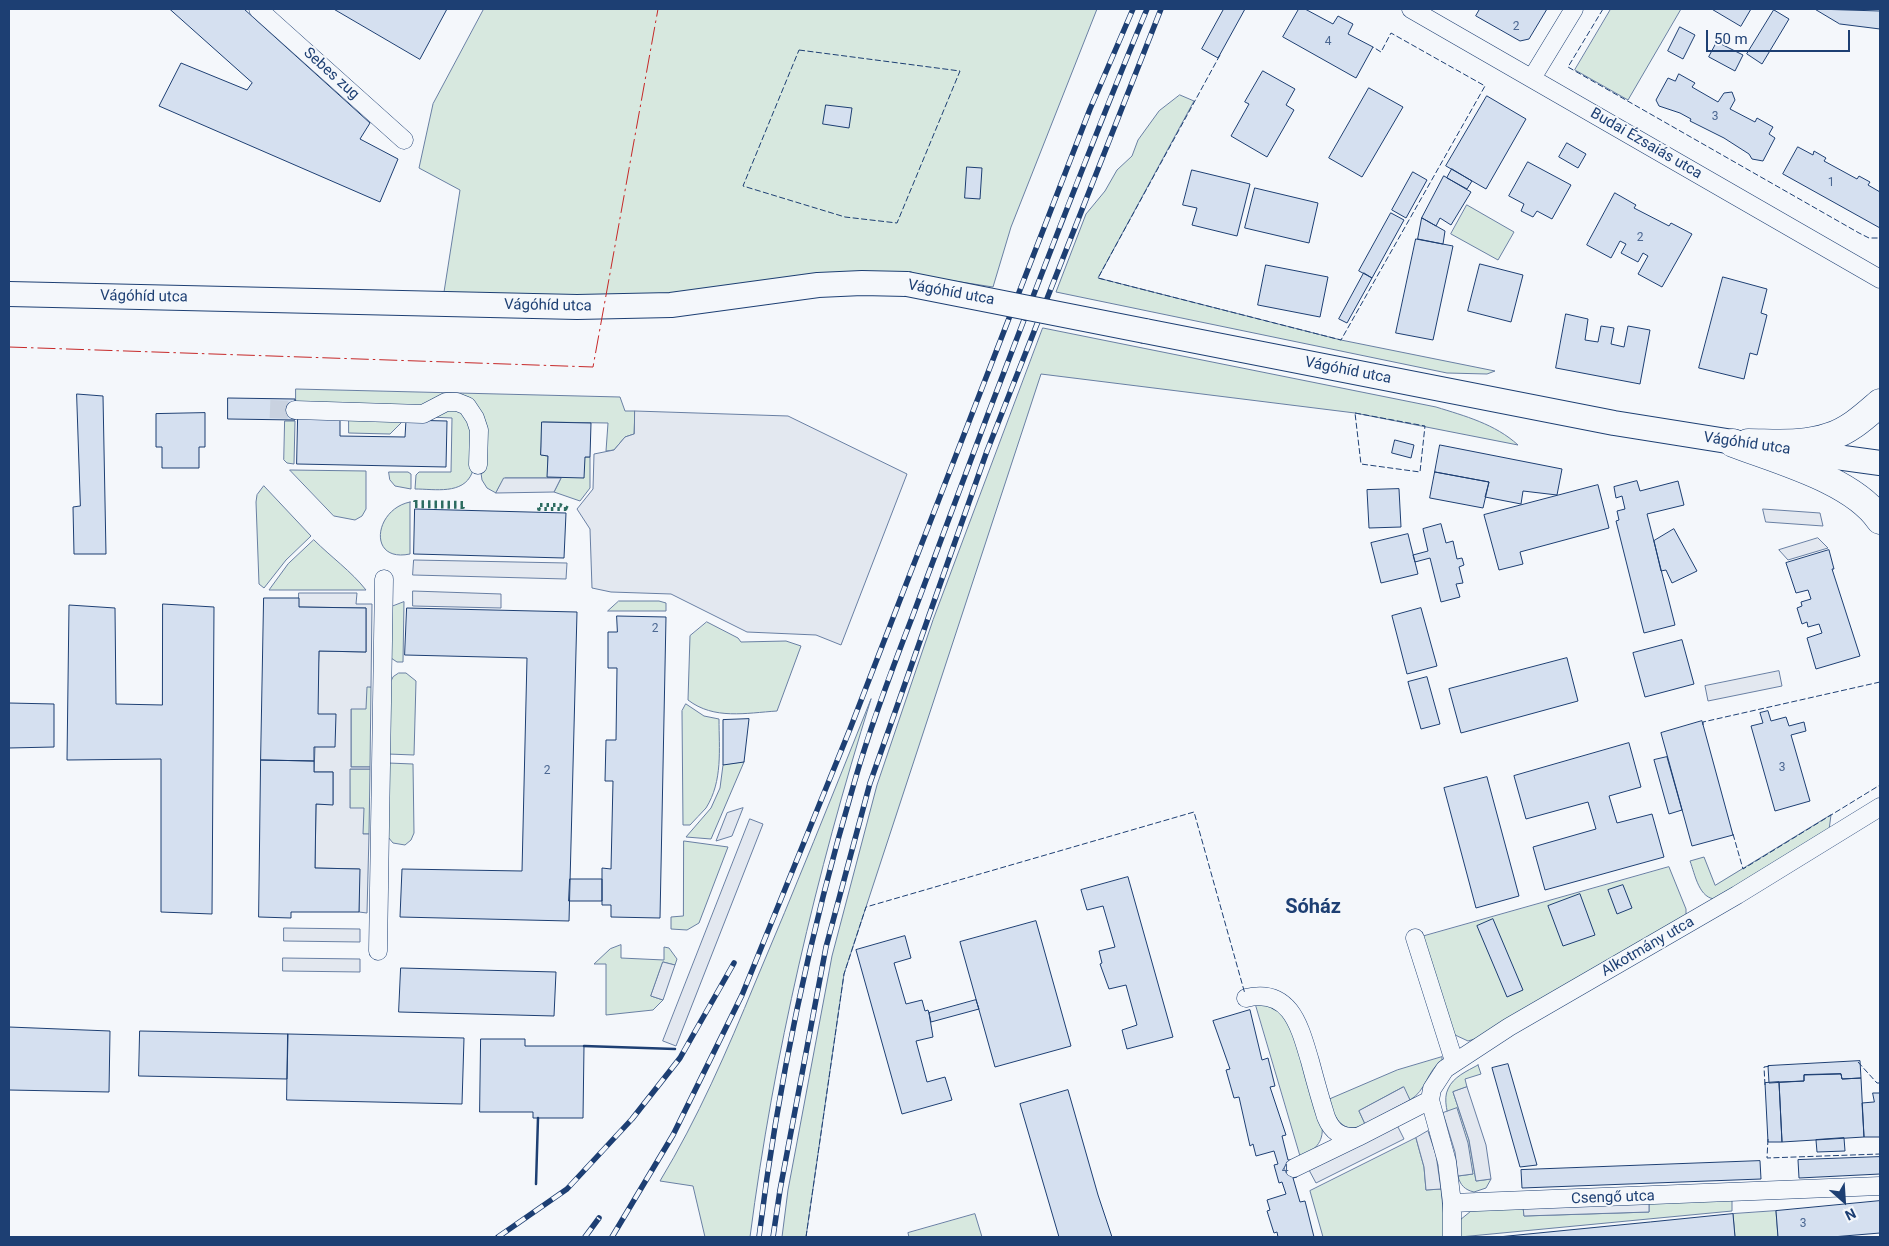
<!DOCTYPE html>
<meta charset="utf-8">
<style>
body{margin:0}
#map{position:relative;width:1889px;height:1246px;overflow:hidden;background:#f4f7fb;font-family:Roboto,sans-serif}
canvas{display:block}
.frame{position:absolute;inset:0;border:10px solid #1d3f73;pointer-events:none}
.north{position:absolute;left:1819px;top:1176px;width:50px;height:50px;-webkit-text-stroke:4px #f4f7fb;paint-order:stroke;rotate:154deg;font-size:14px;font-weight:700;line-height:20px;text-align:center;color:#1d3f73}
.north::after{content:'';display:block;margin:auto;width:18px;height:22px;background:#1d3f73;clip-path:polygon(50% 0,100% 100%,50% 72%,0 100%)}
.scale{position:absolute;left:1706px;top:30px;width:144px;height:22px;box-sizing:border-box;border:2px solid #1d3f73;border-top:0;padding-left:6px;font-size:15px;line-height:18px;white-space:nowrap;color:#1d3f73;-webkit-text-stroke:4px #f4f7fb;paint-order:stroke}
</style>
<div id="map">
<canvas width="1889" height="1246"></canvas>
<div class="frame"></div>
<div class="north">N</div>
<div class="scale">50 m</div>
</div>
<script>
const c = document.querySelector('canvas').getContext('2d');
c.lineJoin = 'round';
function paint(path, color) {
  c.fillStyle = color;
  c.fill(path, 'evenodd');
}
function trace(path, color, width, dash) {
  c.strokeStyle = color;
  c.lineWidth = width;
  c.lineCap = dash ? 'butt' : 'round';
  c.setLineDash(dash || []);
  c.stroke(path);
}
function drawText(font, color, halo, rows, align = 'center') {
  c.font = font + ' Roboto,sans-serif';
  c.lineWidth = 4;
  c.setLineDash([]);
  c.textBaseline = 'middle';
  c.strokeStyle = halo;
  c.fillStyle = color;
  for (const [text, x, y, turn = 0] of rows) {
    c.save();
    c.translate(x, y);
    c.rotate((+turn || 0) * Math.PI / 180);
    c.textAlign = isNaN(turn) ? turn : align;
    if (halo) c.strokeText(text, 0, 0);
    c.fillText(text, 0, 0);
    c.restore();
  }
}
const green = new Path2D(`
 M 484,9 L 1097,9 L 1011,227 L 993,287 L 909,274 L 794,279 L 669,293 L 557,298 L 444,292 L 460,190 L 419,168 L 433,104 Z
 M 1611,9 L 1681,9 L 1628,100 L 1575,70 Z
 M 1180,95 L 1194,101 L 1098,278 L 1341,340 L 1495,371 L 1487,374 L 1447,373 L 1056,292 L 1086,214 L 1105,191 L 1117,170 L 1132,156 L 1138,140 L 1159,111 Z
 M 1467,205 L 1514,232 L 1498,260 L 1451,234 Z
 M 1043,328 L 1436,407 C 1465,416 1495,424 1518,445 L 1355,413 L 1041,374 L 844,974 L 806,1237 L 782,1237 L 788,1190 L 832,956 L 877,785 L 933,620 Z
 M 296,389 L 620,397 L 625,411 L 635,411 L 634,434 L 625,437 L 614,450 L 606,451 L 608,423 L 543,422 L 541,455 L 548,456 L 548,477 L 585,457 L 590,457 L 590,488 L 580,501 L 554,492 L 561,478 L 505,478 L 496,493 L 487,488 L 482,480 L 471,403 L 423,409 L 296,405 Z
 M 438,410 L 463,410 L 473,429 L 472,473 C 463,495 435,489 415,489 L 416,475 L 419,472 L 451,472 L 452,418 L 429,417 Z
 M 349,420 L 403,421 L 390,434 L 349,433 Z
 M 285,421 L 295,421 L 294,464 L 287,463 L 284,460 Z
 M 290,470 L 366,471 L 366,509 L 362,516 L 355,520 L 334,516 Z
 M 389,472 L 408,472 L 411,474 L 411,489 L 395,486 L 390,480 Z
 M 264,486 L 311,536 L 286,560 L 264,588 L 259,584 L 256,502 L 257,495 Z
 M 410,502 L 410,554 C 367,563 374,509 410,502 Z
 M 314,540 C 331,557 351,571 366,590 L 269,590 L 288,564 Z
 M 619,601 L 659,601 L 666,603 L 666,611 L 608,611 Z
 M 404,602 L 403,662 L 397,662 L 391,658 L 391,607 Z
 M 707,622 L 738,638 L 741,642 L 786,641 L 801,646 L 777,711 C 746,713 714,720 688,700 L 690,636 Z
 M 399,673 L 406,673 L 416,681 L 414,755 L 388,754 L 389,685 L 393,677 Z
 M 367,686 L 371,687 L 370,767 L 351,767 L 351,709 Z
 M 871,699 C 816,875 774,1053 750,1237 L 705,1237 L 693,1186 L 660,1181 C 698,1118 727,1051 755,983 C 795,889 833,794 871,699 Z
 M 686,704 L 704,716 L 719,719 C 719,749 723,781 706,808 C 701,814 695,819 690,825 L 683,825 L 682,711 Z
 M 744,762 L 711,839 L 686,837 L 711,808 L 720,788 L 723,765 Z
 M 388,763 L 413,764 L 414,833 L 411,840 L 405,845 L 393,843 L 388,837 Z
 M 350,769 L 370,769 L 369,834 L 363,834 L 350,808 Z
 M 1831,815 L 1829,830 L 1717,899 C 1699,900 1695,874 1690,861 L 1704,857 L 1715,885 Z
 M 684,841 L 728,847 L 699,923 L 687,930 L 671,929 L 671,917 L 683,916 Z
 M 1669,867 L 1686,909 L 1686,915 L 1478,1038 L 1468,1041 L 1453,1034 L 1421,937 Z
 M 621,945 L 621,958 L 664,960 L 664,947 L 669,948 L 677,959 L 675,965 L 663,962 L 651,996 L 663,1000 L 653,1010 L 606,1015 L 606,964 L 594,964 L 610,949 Z
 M 1255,1002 L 1268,1003 L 1290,1021 L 1322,1126 C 1324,1143 1314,1150 1301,1158 Z
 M 1442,1057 L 1442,1060 C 1427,1071 1426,1091 1410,1100 L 1403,1087 L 1359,1111 L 1365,1124 C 1343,1136 1335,1118 1327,1100 L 1397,1070 Z
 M 1478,1065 L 1481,1074 L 1465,1079 L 1467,1087 L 1453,1092 L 1469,1140 L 1476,1181 L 1491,1179 L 1486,1188 L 1474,1192 C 1465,1190 1460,1185 1458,1176 L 1473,1174 C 1464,1154 1438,1108 1448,1089 C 1453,1077 1467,1071 1478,1065 Z
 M 1416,1138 L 1424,1167 L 1426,1190 L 1441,1189 L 1446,1237 L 1323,1237 L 1310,1191 Z
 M 1732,1200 L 1732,1211 L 1460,1237 L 1460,1220 L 1471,1211 L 1523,1207 L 1524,1216 L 1649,1212 L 1649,1203 Z
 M 1776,1211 L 1778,1237 L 1735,1237 L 1733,1214 Z
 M 975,1214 L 982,1237 L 909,1237 L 908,1233 Z`);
const parking = new Path2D(`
 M 635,411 L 788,416 L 907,474 L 841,645 L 816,635 L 747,632 L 671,594 L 611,592 L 592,588 L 590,529 L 577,509 L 593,489 L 594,454 L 614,450 L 625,437 L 634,434 Z
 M 504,478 L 561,478 L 554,492 L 496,493 Z
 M 1763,509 L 1820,513 L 1823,526 L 1766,522 Z
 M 1818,538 L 1828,548 L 1788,560 L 1779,550 Z
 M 414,560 L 567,563 L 566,579 L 413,575 Z
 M 413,591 L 501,594 L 501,608 L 413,606 Z
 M 299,593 L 357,593 L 356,604 L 372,604 L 371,687 L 367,687 L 366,709 L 351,709 L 351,767 L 370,767 L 370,769 L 350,769 L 350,808 L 364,808 L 363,834 L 369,834 L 367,913 L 359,912 L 359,869 L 315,868 L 316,804 L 333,804 L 333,772 L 314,772 L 319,651 L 366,652 L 366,608 L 299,607 Z
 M 1779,671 L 1782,686 L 1708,701 L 1705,686 Z
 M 743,808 L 732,836 L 716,841 L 727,813 Z
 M 750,819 L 763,824 L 676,1046 L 663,1041 Z
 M 284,928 L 360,929 L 360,942 L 284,941 Z
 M 283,958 L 360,959 L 360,972 L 283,971 Z
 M 663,962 L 675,965 L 663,1000 L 651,996 Z
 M 1404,1087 L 1410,1100 L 1365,1124 L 1359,1111 Z
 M 1467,1087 L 1486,1145 L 1491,1179 L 1476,1181 L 1469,1140 L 1453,1092 Z
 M 1457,1108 L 1468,1143 L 1473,1174 L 1458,1176 L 1455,1152 L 1443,1113 Z
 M 1397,1125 L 1404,1139 L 1316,1183 L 1309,1170 Z
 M 1428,1131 L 1436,1155 L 1441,1189 L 1426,1190 L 1424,1167 L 1416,1138 Z
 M 1649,1203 L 1649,1212 L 1524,1216 L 1523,1207 Z`);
const building = new Path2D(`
 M 170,9 L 244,9 L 370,123 L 360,139 L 398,159 L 380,202 L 159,106 L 181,63 L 247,90 L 252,83 Z
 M 334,9 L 447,9 L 420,59 Z
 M 1224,9 L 1245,9 L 1218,58 L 1202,49 Z
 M 1299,9 L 1305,9 L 1333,24 L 1338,16 L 1353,24 L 1348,34 L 1373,47 L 1356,78 L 1283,37 Z
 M 1480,9 L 1547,9 L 1529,39 L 1520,41 L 1476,16 Z
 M 1712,9 L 1751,9 L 1741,26 Z
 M 1815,9 L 1880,11 L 1880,29 L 1840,24 Z
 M 1774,10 L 1789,19 L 1762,64 L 1747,54 Z
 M 1680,27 L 1695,35 L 1683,59 L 1668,51 Z
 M 1717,42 L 1743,55 L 1735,71 L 1709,57 Z
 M 1263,71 L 1295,89 L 1286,105 L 1294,110 L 1267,157 L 1231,136 L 1249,104 L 1245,102 Z
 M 1679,74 L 1695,83 L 1692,87 L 1718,102 L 1724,93 L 1732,92 L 1735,100 L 1730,109 L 1755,122 L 1757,118 L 1773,127 L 1769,134 L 1775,138 L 1763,161 L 1752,159 L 1749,154 L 1724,138 L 1690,121 L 1691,119 L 1680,113 L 1659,106 L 1656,100 L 1668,78 L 1675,81 Z
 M 1369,88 L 1403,107 L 1362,177 L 1329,158 Z
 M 1487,96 L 1526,119 L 1486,189 L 1446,166 Z
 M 826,105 L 852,108 L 849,128 L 823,124 Z
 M 1567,143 L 1586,154 L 1578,168 L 1559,157 Z
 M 1798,147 L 1813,155 L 1814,151 L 1826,158 L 1824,161 L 1857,179 L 1859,176 L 1870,182 L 1868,185 L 1880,192 L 1880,228 L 1783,174 Z
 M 1528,162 L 1571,185 L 1552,219 L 1537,211 L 1533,217 L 1521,211 L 1524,204 L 1509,196 Z
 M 967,167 L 982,168 L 980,199 L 965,198 Z
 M 1452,169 L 1472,181 L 1467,189 L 1447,178 Z
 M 1192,170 L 1250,184 L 1237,236 L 1192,225 L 1197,208 L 1183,205 Z
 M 1413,172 L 1427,180 L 1406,218 L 1392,210 Z
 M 1444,176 L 1471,192 L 1451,225 L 1440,218 L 1436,226 L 1422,218 Z
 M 1255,188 L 1318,203 L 1309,243 L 1245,228 Z
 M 1615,193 L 1636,205 L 1634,208 L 1669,226 L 1671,223 L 1692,234 L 1662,287 L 1638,274 L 1648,256 L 1643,253 L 1638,262 L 1621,253 L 1626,244 L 1620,241 L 1611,258 L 1587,245 Z
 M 1391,213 L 1404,220 L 1372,278 L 1359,271 Z
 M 1422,218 L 1445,231 L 1443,244 L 1418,239 Z
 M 1416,239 L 1453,246 L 1433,340 L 1396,333 Z
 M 1480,264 L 1523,275 L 1511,322 L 1468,311 Z
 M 1266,265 L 1328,277 L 1320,317 L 1258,305 Z
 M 1364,273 L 1372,278 L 1347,323 L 1339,319 Z
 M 1723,277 L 1767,289 L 1761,313 L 1767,315 L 1757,355 L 1750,353 L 1744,379 L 1699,368 Z
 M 1566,314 L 1588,319 L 1585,340 L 1598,342 L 1601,326 L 1614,328 L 1611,344 L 1624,347 L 1628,326 L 1650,330 L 1640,384 L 1556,368 Z
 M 77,394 L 103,396 L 106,554 L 74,554 L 73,507 L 80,506 Z
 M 228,398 L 295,399 L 295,420 L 228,419 Z
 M 205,413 L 205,447 L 199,447 L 199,468 L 162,468 L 162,447 L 156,447 L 156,414 Z
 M 298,418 L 340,419 L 340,436 L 405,437 L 406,420 L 447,421 L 446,467 L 297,464 Z
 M 542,422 L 591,423 L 590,457 L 585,457 L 584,478 L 547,477 L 548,456 L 541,455 Z
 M 1395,440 L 1414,445 L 1411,458 L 1392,453 Z
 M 1440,445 L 1562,469 L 1557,495 L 1523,491 L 1521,504 L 1485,497 L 1489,482 L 1435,472 Z
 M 1435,472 L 1489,482 L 1483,508 L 1430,498 Z
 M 1637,481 L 1640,491 L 1678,481 L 1684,505 L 1647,514 L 1675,625 L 1644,633 L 1616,521 L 1619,520 L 1617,511 L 1625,509 L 1622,496 L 1616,498 L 1614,487 Z
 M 1598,485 L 1609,528 L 1520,552 L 1523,564 L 1499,570 L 1484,515 Z
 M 1399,489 L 1401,527 L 1369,528 L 1367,490 Z
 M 415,509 L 566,513 L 564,558 L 414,554 Z
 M 1441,524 L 1446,543 L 1453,541 L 1457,559 L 1462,558 L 1464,565 L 1459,567 L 1463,583 L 1456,584 L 1460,597 L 1441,602 L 1430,558 L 1415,562 L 1413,555 L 1428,551 L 1423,529 Z
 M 1674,529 L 1697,571 L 1672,583 L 1666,570 L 1661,571 L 1654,541 Z
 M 1408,534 L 1418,574 L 1381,583 L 1371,543 Z
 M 1829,550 L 1834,569 L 1832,569 L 1860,656 L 1816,669 L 1807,638 L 1822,633 L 1819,624 L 1808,627 L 1807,622 L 1802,624 L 1797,608 L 1802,606 L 1801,602 L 1811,599 L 1808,590 L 1796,593 L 1786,563 Z
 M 264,598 L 299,598 L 299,607 L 366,608 L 366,652 L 319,651 L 318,714 L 336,714 L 335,747 L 314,747 L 314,761 L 261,760 Z
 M 163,604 L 214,607 L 212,914 L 161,912 L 161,759 L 67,760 L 69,605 L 115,608 L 116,704 L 162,705 Z
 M 407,608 L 577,612 L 569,921 L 400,917 L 402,869 L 522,871 L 527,658 L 405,655 Z
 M 1421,608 L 1437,666 L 1407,674 L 1392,616 Z
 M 617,616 L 666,617 L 660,918 L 611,917 L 611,905 L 602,905 L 602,868 L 611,869 L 613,781 L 605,781 L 606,740 L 616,740 L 617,668 L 608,668 L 608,632 L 617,632 Z
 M 1682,640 L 1694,684 L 1645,697 L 1633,653 Z
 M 1567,658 L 1578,701 L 1461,733 L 1449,689 Z
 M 1427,677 L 1440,724 L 1421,729 L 1408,682 Z
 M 9,703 L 54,704 L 54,747 L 9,748 Z
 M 1768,711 L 1771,721 L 1786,717 L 1789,726 L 1804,722 L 1806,731 L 1791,735 L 1810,801 L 1775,811 L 1751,726 L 1763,723 L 1760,713 Z
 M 749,719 L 744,762 L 723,765 L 723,720 Z
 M 1702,721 L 1733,835 L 1692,846 L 1661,733 Z
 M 1629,743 L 1641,787 L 1609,796 L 1617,823 L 1652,814 L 1664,857 L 1545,890 L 1533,847 L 1596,829 L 1588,802 L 1526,819 L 1514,776 Z
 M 1667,757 L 1682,810 L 1669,814 L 1654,760 Z
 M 261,760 L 314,761 L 314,772 L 333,772 L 333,805 L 316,804 L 315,868 L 360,869 L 359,912 L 291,912 L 291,918 L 259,917 Z
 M 1487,777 L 1519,896 L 1476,908 L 1444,788 Z
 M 1128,877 L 1173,1037 L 1127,1049 L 1122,1030 L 1137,1025 L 1126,985 L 1109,989 L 1100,964 L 1102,963 L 1099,951 L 1115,947 L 1103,906 L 1087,910 L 1081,890 Z
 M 570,879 L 602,879 L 602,901 L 569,901 Z
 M 1623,885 L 1632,908 L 1617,914 L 1608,890 Z
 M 1580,894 L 1595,935 L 1563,946 L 1548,906 Z
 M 1493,919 L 1523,990 L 1507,997 L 1477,926 Z
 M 1036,921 L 1071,1046 L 995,1067 L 960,942 Z
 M 905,936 L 911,958 L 894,963 L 906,1004 L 922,1000 L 925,1011 L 928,1010 L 929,1013 L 933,1037 L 916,1041 L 927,1082 L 945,1077 L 952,1100 L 902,1114 L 856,950 Z
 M 401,968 L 556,972 L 554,1016 L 399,1012 Z
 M 976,1000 L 979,1009 L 931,1022 L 929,1013 Z
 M 1250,1010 L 1262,1060 L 1268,1058 L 1275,1086 L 1270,1087 L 1286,1135 L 1282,1136 L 1288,1160 L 1291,1160 L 1297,1177 L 1293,1178 L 1300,1202 L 1305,1201 L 1314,1237 L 1278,1237 L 1277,1232 L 1274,1233 L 1267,1211 L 1270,1210 L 1267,1200 L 1286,1194 L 1282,1182 L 1279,1183 L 1274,1165 L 1278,1164 L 1274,1151 L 1256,1156 L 1253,1144 L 1250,1146 L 1239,1097 L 1234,1098 L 1226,1070 L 1230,1069 L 1213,1021 Z
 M 9,1027 L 110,1031 L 109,1092 L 9,1090 Z
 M 140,1031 L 288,1034 L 287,1079 L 139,1076 Z
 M 288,1034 L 464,1038 L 462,1104 L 287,1100 Z
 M 481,1039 L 525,1039 L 525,1046 L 584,1046 L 583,1118 L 533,1118 L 533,1112 L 480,1112 Z
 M 1860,1061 L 1861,1078 L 1842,1079 L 1841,1074 L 1804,1075 L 1804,1081 L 1769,1083 L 1768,1066 Z
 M 1508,1064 L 1537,1165 L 1520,1167 L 1492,1068 Z
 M 1841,1074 L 1842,1079 L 1861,1078 L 1864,1137 L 1782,1142 L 1779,1082 L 1804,1081 L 1804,1075 Z
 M 1779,1082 L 1782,1142 L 1768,1142 L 1765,1083 Z
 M 1068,1090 L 1098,1195 L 1112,1237 L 1059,1237 L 1020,1104 Z
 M 1873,1093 L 1880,1093 L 1880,1137 L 1864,1137 L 1862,1103 L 1874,1102 Z
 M 1844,1138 L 1845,1151 L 1817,1152 L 1816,1140 Z
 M 1880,1157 L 1880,1174 L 1799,1178 L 1798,1160 Z
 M 1760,1161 L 1761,1179 L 1522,1188 L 1521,1170 Z
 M 1880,1201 L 1880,1233 L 1832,1237 L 1778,1237 L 1776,1211 Z
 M 1733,1214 L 1735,1237 L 1498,1237 L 1650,1222 Z`);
const streetTunnel = new Path2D(`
 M 270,409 L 295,410`);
const street = new Path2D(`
 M 258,9 L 404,140
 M 1411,9 L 1880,279
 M 1532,78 L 1574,9
 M 295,410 L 423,414 L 446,402 L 457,402 L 467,406 L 475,418 L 479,430 L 478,465
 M 1415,938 L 1454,1061
 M 378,951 L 384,579
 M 1246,998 C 1291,987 1300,1028 1310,1061 C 1315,1080 1320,1098 1326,1117 C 1332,1132 1341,1138 1358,1137 L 1430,1100
 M 1294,1168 L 1358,1137
 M 1452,1203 L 1880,1186
 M 1452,1237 L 1452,1203 L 1447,1162 L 1430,1100 L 1432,1089 L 1445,1069 L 1509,1027 L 1737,895 L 1880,807`);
const secondary = new Path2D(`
 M 9,294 L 577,307 L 671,305 L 818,285 L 862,283 L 907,284
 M 1145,331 L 1614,423 L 1752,445
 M 1785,450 L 1880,463`);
const primary = new Path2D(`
 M 1733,443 C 1777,460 1853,480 1880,520
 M 1748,443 C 1774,443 1804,446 1829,437 C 1849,431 1865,416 1880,403`);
const rail = new Path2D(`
 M 498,1237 L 567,1189 L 632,1119 L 680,1058 L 734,963
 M 585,1237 L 599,1218
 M 612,1237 L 673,1135 L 742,995 L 850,729 L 1090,109 L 1133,9
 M 759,1237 C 778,1083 811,929 855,780 C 871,724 892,669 913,615 C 938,548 963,481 988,414 C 1040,278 1091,143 1147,9
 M 773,1237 L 780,1190 L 826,947 L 870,783 L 987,451 L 1161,9`);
const secondaryBridge = new Path2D(`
 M 907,284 L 1145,331`);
const hedge = new Path2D(`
 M 415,502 L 463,503 L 463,507 L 415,506 Z
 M 540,505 L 560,505 L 569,509 L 539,509 Z`);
const fence = new Path2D(`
 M 1603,9 L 1568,67 L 1859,233 L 1869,238 L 1880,238
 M 799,50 L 960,71 L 897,223 L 845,217 L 743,186 Z
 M 1220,55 L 1098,278 L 1341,340 L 1485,86 L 1391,33 L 1381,52 L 1373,47
 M 1355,413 L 1425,426 L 1420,472 L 1361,464 Z
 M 1703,725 L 1703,722 L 1880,682
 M 1733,834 L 1743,869 L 1880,785
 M 1858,1062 L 1877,1083 L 1880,1083
 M 1765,1085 L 1764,1067 L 1771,1066
 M 1768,1139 L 1767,1158 L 1880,1154
 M 806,1237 L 844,974 L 866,907 L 1194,812 L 1245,994`);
const wall = new Path2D(`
 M 584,1046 L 675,1049
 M 536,1184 L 538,1118`);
const power = new Path2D(`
 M 9,347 L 593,367 L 658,9`);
const numberNames = [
 ["2",1516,27],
 ["4",1328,42],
 ["3",1715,117],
 ["1",1831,183],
 ["2",1640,238],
 ["2",655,629],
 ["3",1782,768],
 ["2",547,771],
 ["4",1285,1170],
 ["3",1803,1224]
];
const streetNames = [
 ["Sebes zug",331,74,42],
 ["Budai Ézsaiás utca",1646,144,30],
 ["Vágóhíd utca",951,293,10],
 ["Vágóhíd utca",144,297,1],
 ["Vágóhíd utca",548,306,1],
 ["Vágóhíd utca",1348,371,11],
 ["Vágóhíd utca",1747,444,8],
 ["Alkotmány utca",1648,947,-30],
 ["Csengő utca",1613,1198,-2]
];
const districtNames = [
 ["Sóház",1313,908]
];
paint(green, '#d7e8df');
trace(green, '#687fa3', 1);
paint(parking, '#e3e8f0');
trace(parking, '#687fa3', 1);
paint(building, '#d5e0f0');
trace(building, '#1d3f73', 1);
trace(streetTunnel, '#c9d2e0', 18, [18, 9]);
trace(street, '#1d3f73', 19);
trace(secondary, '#1d3f73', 26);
trace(primary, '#1d3f73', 29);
trace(street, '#f4f7fb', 18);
trace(secondary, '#f4f7fb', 24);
trace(primary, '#f4f7fb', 28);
trace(rail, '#1d3f73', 5.5);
trace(rail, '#f4f7fb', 4, [11]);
trace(secondaryBridge, '#1d3f73', 26, []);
trace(secondaryBridge, '#f4f7fb', 24);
trace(hedge, '#2c6c60', 4, [2.5, 4]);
trace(fence, '#1d3f73', 1, [6, 2.5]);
trace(wall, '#1d3f73', 2.5);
trace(power, '#c62828', 1, [18, 4, 2.5, 4]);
drawText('12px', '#4b6792', null, numberNames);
drawText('15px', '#1d3f73', '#f4f7fb', streetNames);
drawText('bold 20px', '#1d3f73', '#f4f7fb', districtNames);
</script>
